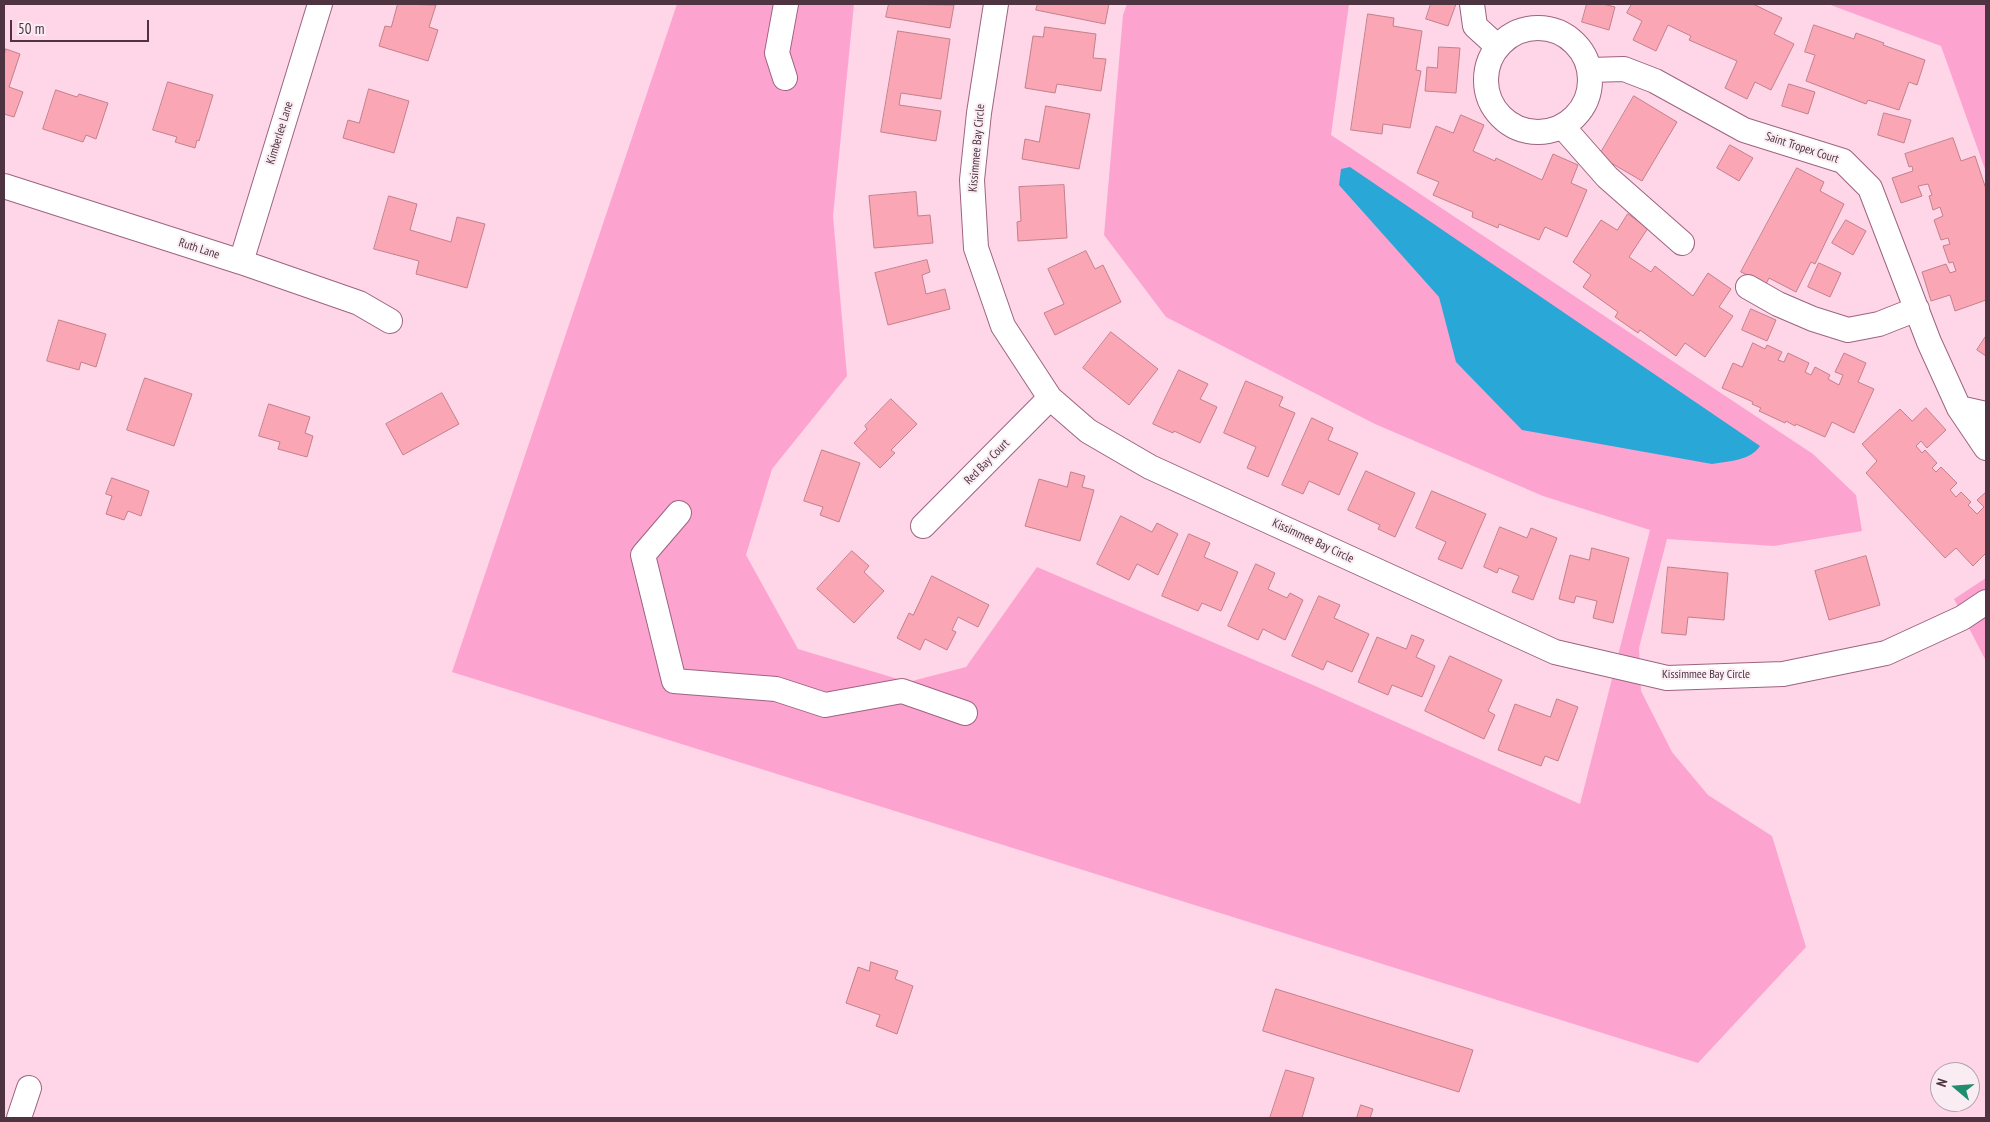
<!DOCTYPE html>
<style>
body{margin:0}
#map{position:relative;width:1990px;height:1122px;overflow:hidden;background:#fed6e8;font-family:"PT Sans Narrow",sans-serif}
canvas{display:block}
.frame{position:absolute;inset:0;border:5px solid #4d3440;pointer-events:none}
.north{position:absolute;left:1930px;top:1062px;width:50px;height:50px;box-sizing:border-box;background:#f9ecf2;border:1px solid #b4a2ab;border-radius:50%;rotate:288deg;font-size:14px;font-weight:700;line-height:20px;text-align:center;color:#4d3440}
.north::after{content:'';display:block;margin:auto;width:18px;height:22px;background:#1e8e6f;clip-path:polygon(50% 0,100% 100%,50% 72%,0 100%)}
.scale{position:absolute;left:10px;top:20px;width:139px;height:22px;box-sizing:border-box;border:2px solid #4d3440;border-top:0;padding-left:6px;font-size:15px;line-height:18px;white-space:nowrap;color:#4d3440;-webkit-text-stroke:4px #f9ecf2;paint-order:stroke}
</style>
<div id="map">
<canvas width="1990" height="1122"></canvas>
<div class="frame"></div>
<div class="north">N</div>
<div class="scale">50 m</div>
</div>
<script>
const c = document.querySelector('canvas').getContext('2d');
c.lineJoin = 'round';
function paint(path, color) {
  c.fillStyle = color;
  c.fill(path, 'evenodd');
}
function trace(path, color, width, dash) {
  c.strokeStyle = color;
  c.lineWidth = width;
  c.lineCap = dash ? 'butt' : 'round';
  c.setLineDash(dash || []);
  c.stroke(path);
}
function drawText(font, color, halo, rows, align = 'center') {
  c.font = font + ' "PT Sans Narrow",sans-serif';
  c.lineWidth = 4;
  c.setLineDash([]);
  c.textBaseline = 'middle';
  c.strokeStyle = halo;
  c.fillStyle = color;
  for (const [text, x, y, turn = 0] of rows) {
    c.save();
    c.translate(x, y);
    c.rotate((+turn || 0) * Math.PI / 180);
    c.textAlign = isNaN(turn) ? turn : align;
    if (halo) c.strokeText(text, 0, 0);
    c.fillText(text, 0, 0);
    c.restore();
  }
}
const green = new Path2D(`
 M 677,4 L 854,4 L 833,216 L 847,376 L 772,469 L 746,555 L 798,649 L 908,682 L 966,667 L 1037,567 L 1313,685 L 1580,804 L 1650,530 L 1543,496 L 1375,424 L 1166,317 L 1104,235 L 1123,15 L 1127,4 L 1349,4 L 1331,135 L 1813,454 L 1856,495 L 1862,531 L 1774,546 L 1667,539 L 1639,648 L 1641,691 L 1672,752 L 1708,795 L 1772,836 L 1806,947 L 1698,1063 L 452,672 Z
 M 1828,4 L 1986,4 L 1986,172 L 1941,46 Z
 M 1986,578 L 1986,661 L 1954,599 Z`);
const water = new Path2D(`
 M 1350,167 L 1760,446 C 1750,461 1729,461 1712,464 L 1522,430 L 1456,362 L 1439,297 L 1339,185 L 1341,169 Z`);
const building = new Path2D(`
 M 398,4 L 436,5 L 429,27 L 438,30 L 428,61 L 379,46 L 385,26 L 391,27 Z
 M 889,4 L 954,5 L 950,28 L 886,17 Z
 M 1038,4 L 1109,4 L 1105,24 L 1036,10 Z
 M 1431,4 L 1456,4 L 1448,26 L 1426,19 Z
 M 1587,4 L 1603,4 L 1615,7 L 1609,30 L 1582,22 Z
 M 1632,4 L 1753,4 L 1782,18 L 1774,34 L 1794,44 L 1771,90 L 1755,82 L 1747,99 L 1725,88 L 1737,61 L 1689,40 L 1691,36 L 1668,25 L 1656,51 L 1633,40 L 1642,21 L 1627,13 Z
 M 1368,14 L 1394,18 L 1393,26 L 1422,31 L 1416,70 L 1421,71 L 1410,128 L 1383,124 L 1382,134 L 1351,130 Z
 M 1814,25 L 1854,39 L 1856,33 L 1884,43 L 1883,45 L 1925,60 L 1917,85 L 1909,82 L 1899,110 L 1868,100 L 1866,104 L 1806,81 L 1815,55 L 1805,52 Z
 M 1045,27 L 1096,34 L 1093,58 L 1106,59 L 1101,91 L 1057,84 L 1055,93 L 1025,88 L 1033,36 L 1043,37 Z
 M 898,31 L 950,39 L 941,99 L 901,93 L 899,105 L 941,111 L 936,141 L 881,132 Z
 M 1439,47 L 1460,48 L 1456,93 L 1425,91 L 1427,67 L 1437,68 Z
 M 6,49 L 20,54 L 9,87 L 23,92 L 14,117 L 4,114 L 4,56 Z
 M 168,82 L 213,95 L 199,141 L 197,140 L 195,148 L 175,142 L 177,137 L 153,130 Z
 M 1789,84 L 1815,92 L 1808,114 L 1782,106 Z
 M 369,89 L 409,101 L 394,153 L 343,138 L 348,120 L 359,123 Z
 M 56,90 L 77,97 L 79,94 L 108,103 L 96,139 L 86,135 L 83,142 L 43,129 Z
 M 1634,96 L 1677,122 L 1642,181 L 1599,156 Z
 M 1046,106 L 1090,114 L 1079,169 L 1022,159 L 1025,139 L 1039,142 Z
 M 1884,113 L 1911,120 L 1904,143 L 1878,135 Z
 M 1461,115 L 1484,125 L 1473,151 L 1495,161 L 1496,158 L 1542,180 L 1553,154 L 1578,165 L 1571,183 L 1587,190 L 1567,237 L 1545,227 L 1539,240 L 1499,224 L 1498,228 L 1472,217 L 1473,212 L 1433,195 L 1439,182 L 1417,173 L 1436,126 L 1453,133 Z
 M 1953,138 L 1961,161 L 1975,156 L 1986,189 L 1986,300 L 1955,311 L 1950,295 L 1931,301 L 1922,272 L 1946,264 L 1950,273 L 1956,271 L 1953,262 L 1949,263 L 1943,246 L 1950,244 L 1948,238 L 1941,240 L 1934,220 L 1943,216 L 1940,207 L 1933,210 L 1929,196 L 1932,195 L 1928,184 L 1918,186 L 1922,196 L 1901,203 L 1892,178 L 1913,171 L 1912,166 L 1909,167 L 1905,154 Z
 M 1730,145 L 1753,158 L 1739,181 L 1717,168 Z
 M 1797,168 L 1824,182 L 1820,191 L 1844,204 L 1815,264 L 1811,262 L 1796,292 L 1769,278 L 1766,284 L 1741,272 Z
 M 1064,185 L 1067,238 L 1018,241 L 1017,222 L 1021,221 L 1019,187 Z
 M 916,192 L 918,216 L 930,215 L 933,243 L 874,248 L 869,196 Z
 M 389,196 L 417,204 L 410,230 L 451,242 L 457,217 L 485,224 L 467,288 L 416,274 L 419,261 L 374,249 Z
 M 1628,214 L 1648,228 L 1629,257 L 1651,272 L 1655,266 L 1693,296 L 1708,273 L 1731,289 L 1719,307 L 1733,316 L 1705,357 L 1685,343 L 1676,356 L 1640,330 L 1638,333 L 1615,317 L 1618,312 L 1583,287 L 1591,275 L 1573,262 L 1601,220 L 1617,230 Z
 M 1846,220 L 1866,231 L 1853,255 L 1832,243 Z
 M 1086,251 L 1095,269 L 1103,265 L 1121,302 L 1055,335 L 1044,313 L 1064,304 L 1048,269 Z
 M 927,260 L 930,272 L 922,275 L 926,294 L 945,289 L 950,309 L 888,325 L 875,273 Z
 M 1819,263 L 1841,273 L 1830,297 L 1808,287 Z
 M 1751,309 L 1776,320 L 1767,341 L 1742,330 Z
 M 59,320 L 106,334 L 96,367 L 81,362 L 79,370 L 47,361 Z
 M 1111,332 L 1158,369 L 1129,405 L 1083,368 Z
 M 1986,336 L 1986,356 L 1977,350 Z
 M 1753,343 L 1765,349 L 1767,345 L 1782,352 L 1778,360 L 1784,362 L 1788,353 L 1809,363 L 1805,372 L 1811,375 L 1815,367 L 1830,375 L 1828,379 L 1839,385 L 1843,375 L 1835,372 L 1844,353 L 1866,363 L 1858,382 L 1874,389 L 1854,433 L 1832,422 L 1825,437 L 1796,424 L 1795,426 L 1786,421 L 1785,423 L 1759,411 L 1761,408 L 1752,404 L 1753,402 L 1722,388 L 1733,363 L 1742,367 Z
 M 1179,370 L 1208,384 L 1200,399 L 1217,407 L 1200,443 L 1174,431 L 1173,433 L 1153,424 Z
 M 145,378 L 192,394 L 174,446 L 127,430 Z
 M 1246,381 L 1283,397 L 1279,406 L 1295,413 L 1268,477 L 1247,468 L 1256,447 L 1224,433 Z
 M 442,393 L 459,424 L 403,455 L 386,424 Z
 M 891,399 L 917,424 L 891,450 L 895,453 L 880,468 L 854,443 L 867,429 L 865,426 Z
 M 269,404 L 310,417 L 305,433 L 313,436 L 307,457 L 278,449 L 280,442 L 259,436 Z
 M 1926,408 L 1946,430 L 1927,448 L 1921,441 L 1916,446 L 1922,453 L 1925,450 L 1937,463 L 1932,468 L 1936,472 L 1941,467 L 1957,483 L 1950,490 L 1956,497 L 1961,492 L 1971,502 L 1968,505 L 1977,514 L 1984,507 L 1977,500 L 1986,492 L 1986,553 L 1973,566 L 1956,548 L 1945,558 L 1866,473 L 1877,461 L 1862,444 L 1900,409 L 1912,421 Z
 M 1312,418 L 1333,428 L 1328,440 L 1358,453 L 1339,495 L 1309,481 L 1303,494 L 1282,485 Z
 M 822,450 L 860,463 L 839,522 L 820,515 L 823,507 L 804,501 Z
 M 1366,471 L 1415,493 L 1395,537 L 1378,529 L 1380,525 L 1348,510 Z
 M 1071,472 L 1085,476 L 1082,487 L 1094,490 L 1080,541 L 1025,526 L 1039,479 L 1067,487 Z
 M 112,478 L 149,491 L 141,516 L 128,511 L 124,520 L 106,514 L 112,496 L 106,494 Z
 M 1432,491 L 1486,514 L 1462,569 L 1438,559 L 1446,542 L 1416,528 Z
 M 1121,516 L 1152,532 L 1157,523 L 1178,534 L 1158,575 L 1137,564 L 1129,580 L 1097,564 Z
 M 1500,527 L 1527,538 L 1531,528 L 1557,538 L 1533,600 L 1512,592 L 1519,576 L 1499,568 L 1497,573 L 1484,567 Z
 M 1189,534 L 1210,543 L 1204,557 L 1238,572 L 1221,611 L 1202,603 L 1198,611 L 1162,596 Z
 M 1592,548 L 1629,558 L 1613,623 L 1593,618 L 1597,601 L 1576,596 L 1574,603 L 1559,599 L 1570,555 L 1589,560 Z
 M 852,551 L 869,566 L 864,572 L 884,591 L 854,623 L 817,589 Z
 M 1866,556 L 1880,605 L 1829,620 L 1815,571 Z
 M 1256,564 L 1275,573 L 1268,589 L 1287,598 L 1290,593 L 1303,600 L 1285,640 L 1263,629 L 1258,640 L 1228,626 Z
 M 1668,567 L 1728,573 L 1724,620 L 1688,617 L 1686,635 L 1662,633 Z
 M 932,576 L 989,605 L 978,627 L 958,617 L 952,630 L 956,632 L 947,650 L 925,639 L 920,650 L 897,638 L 909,613 L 913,615 Z
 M 1319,596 L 1340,605 L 1334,618 L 1369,634 L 1352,672 L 1327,661 L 1323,670 L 1292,656 Z
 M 1412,635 L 1424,640 L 1416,657 L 1435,666 L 1422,697 L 1392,685 L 1388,695 L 1358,682 L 1377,637 L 1406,649 Z
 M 1450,656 L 1502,680 L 1488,711 L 1495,715 L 1484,739 L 1425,711 Z
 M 1557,699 L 1578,707 L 1558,761 L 1545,756 L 1541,766 L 1498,750 L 1515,704 L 1550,717 Z
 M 871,962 L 898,971 L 895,979 L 913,986 L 897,1034 L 876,1026 L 880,1015 L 846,1003 L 858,967 L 869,971 Z
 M 1276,989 L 1473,1050 L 1459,1092 L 1263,1031 Z
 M 1286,1070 L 1314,1078 L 1302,1118 L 1270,1118 Z
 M 1361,1105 L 1373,1109 L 1370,1118 L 1357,1118 Z`);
const minor = new Path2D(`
 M 996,4 L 979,113 L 972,180 L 976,248 L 1003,326 L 1050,398 L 1088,431 L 1150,467 L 1555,652 L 1667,678 L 1783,674 L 1886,653 L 1962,618 L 1986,602
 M 1472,4 L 1475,26 L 1498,47
 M1486 80a52 52 0 1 1 104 0a52 52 0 1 1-104 0Z
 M 1590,70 L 1624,69 L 1655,81 L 1744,130 L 1843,161 L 1870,188 L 1929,342 L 1959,408 L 1986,448
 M 785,78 L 777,53 L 786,4
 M 1563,127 L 1607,177 L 1682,243
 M 4,186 L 241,262 L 359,303 L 390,321
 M 241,262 L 320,4
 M 1748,287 L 1778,304 L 1813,319 L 1848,330 L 1879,324 L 1917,309
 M 1959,408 L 1986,414
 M 679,513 L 643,555 L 674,681 L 776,689 L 825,705 L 902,691 L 965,713
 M 923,526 L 1050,398
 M 19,1118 L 29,1088`);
const streetNames = [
 ["Kimberlee Lane",280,133,-73],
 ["Kissimmee Bay Circle",977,148,-85],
 ["Saint Tropex Court",1802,148,18],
 ["Ruth Lane",199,249,18],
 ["Red Bay Court",987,462,-45],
 ["Kissimmee Bay Circle",1313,541,25],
 ["Kissimmee Bay Circle",1706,675]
];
paint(green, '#fca4cf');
paint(water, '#29a8d7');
paint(building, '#faa6b4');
trace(building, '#c3808b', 1);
trace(minor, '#9d6380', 26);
trace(minor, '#fff', 24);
drawText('12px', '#4d3440', '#f9ecf2', streetNames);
</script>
